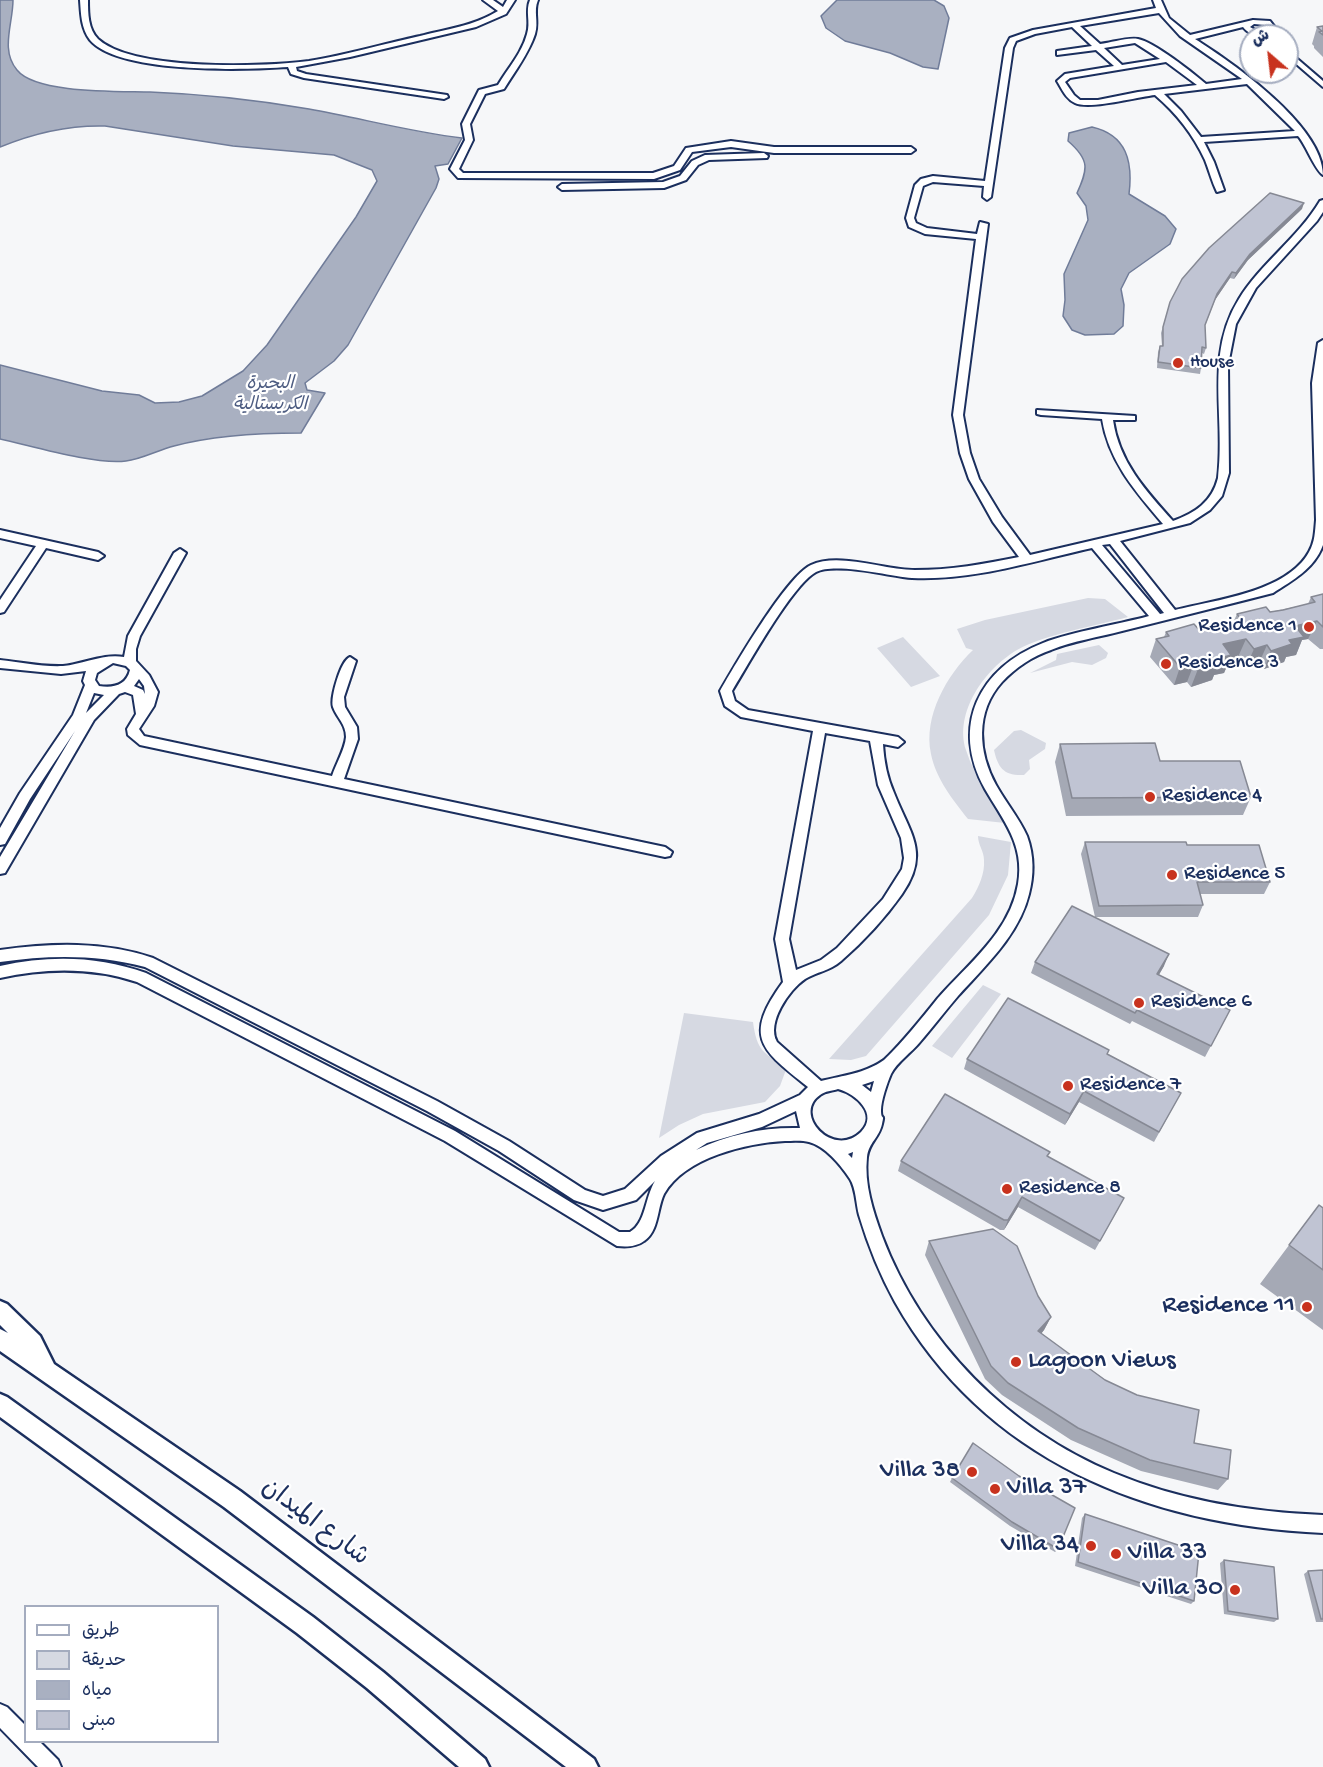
<!DOCTYPE html>
<meta charset="utf-8">
<style>
body{margin:0}
#map{position:relative;width:1323px;height:1767px;overflow:hidden;background:#f6f7f9;font-family:"Gochi Hand","Playpen Sans Arabic",sans-serif}
canvas{display:block}
.legend{position:absolute;left:24px;top:1605px;width:195px;height:138px;box-sizing:border-box;background:#fff;border:2px solid #a4acbf;margin:0;padding:8px 10px;list-style:none;font-size:18px;color:#1b2f5e}
.legend li{display:flex;align-items:center;gap:12px;height:30px}
.legend b{width:30px;border:2px solid #a4acbf}
.north{position:absolute;left:1239px;top:24px;width:60px;height:60px;box-sizing:border-box;background:#fff;border:2px solid #a4acbf;border-radius:50%;rotate:332deg;font-size:16px;font-weight:700;line-height:24px;text-align:center;color:#1b2f5e}
.north::after{content:'';display:block;margin:auto;width:21px;height:27px;background:#c8321e;clip-path:polygon(50% 0,100% 100%,50% 72%,0 100%)}
</style>
<div id="map">
<canvas width="1323" height="1767"></canvas>
<ul class="legend">
<li><b style="height:8px;background:#fff"></b>طريق</li>
<li><b style="height:16px;background:#d6d9e2"></b>حديقة</li>
<li><b style="height:16px;background:#a9b0c1"></b>مياه</li>
<li><b style="height:16px;background:#c0c4d3"></b>مبنى</li>
</ul>
<div class="north">ش</div>
</div>
<script>
const c = document.querySelector('canvas').getContext('2d');
c.lineJoin = 'round';
function paint(path, color) {
  c.fillStyle = color;
  c.fill(path, 'evenodd');
}
function trace(path, color, width, dash) {
  c.strokeStyle = color;
  c.lineWidth = width;
  c.lineCap = dash ? 'butt' : 'round';
  c.setLineDash(dash || []);
  c.stroke(path);
}
function drawText(font, color, halo, rows, align = 'center') {
  c.font = font + ' "Gochi Hand","Playpen Sans Arabic",sans-serif';
  c.lineWidth = 4.5;
  c.setLineDash([]);
  c.textBaseline = 'middle';
  c.strokeStyle = halo;
  c.fillStyle = color;
  for (const [text, x, y, turn = 0] of rows) {
    c.save();
    c.translate(x, y);
    c.rotate((+turn || 0) * Math.PI / 180);
    c.textAlign = isNaN(turn) ? turn : align;
    if (halo) c.strokeText(text, 0, 0);
    c.fillText(text, 0, 0);
    c.restore();
  }
}
const green = new Path2D(`
 M 1088,598 L 1105,599 L 1128,617 C 1095,626 1046,634 1017,650 C 985,669 954,712 966,750 C 974,777 993,798 1005,823 L 968,819 C 953,800 936,779 931,754 C 923,716 947,675 973,650 L 966,648 L 957,629 L 985,620 Z
 M 903,637 L 940,676 L 911,687 L 877,648 Z
 M 1099,645 L 1108,653 L 1106,658 L 1092,665 L 1072,662 L 1030,673 L 1056,660 L 1057,654 Z
 M 1021,730 L 1046,743 L 1045,749 L 1029,760 L 1030,769 L 1024,775 C 1004,776 998,768 994,750 L 1014,731 Z
 M 978,836 L 1011,842 L 1008,875 L 989,915 L 866,1056 L 851,1060 L 829,1059 L 972,898 C 979,887 985,873 984,860 C 984,851 978,845 978,836 Z
 M 983,985 L 1001,994 L 952,1058 L 932,1046 Z
 M 684,1013 L 753,1022 C 757,1051 763,1053 787,1067 L 780,1086 L 765,1102 L 703,1114 L 679,1125 L 659,1138 Z`);
const water = new Path2D(`
 M 0,0 L 13,0 C 13,24 0,50 17,70 C 36,94 120,91 150,92 C 203,94 257,100 309,109 C 360,118 411,132 462,138 L 448,164 L 435,166 L 439,179 L 436,188 L 348,345 L 334,361 L 305,383 L 307,390 L 325,393 L 301,433 C 259,433 215,435 174,446 C 158,450 142,459 126,461 C 95,465 32,446 0,439 L 0,365 L 102,391 L 139,395 L 155,403 L 179,402 L 202,396 L 243,371 L 267,345 L 356,217 L 377,181 L 372,170 L 334,155 L 233,146 L 105,126 C 69,125 34,133 0,147 Z
 M 837,0 L 934,0 L 944,6 L 949,18 L 938,69 L 923,67 L 890,53 L 845,41 L 826,28 L 821,16 Z
 M 1092,127 C 1127,135 1133,162 1129,194 L 1165,216 L 1176,229 L 1170,244 L 1129,273 L 1121,289 L 1124,305 L 1123,326 L 1114,334 L 1085,335 L 1072,330 L 1063,316 L 1065,300 L 1064,274 L 1088,220 L 1086,206 L 1077,193 C 1088,169 1090,160 1068,141 L 1069,133 Z`);
const minor = new Path2D(`
 M 80,0 L 88,0 C 88,13 88,29 98,39 C 133,71 262,67 309,61 C 346,55 383,44 420,36 C 447,29 474,26 498,11 L 483,0 L 493,0 L 503,7 L 507,0 L 515,0 L 506,14 L 476,27 L 350,57 L 296,67 L 297,71 L 306,74 L 447,95 L 448,97 L 444,99 L 304,78 L 291,74 L 288,67 C 245,70 119,74 90,40 C 81,28 81,14 80,0 Z
 M 530,0 L 538,0 C 533,11 539,22 535,34 C 529,53 515,71 504,89 L 485,94 L 470,124 L 473,140 L 459,169 L 463,173 L 653,173 L 674,166 L 686,148 L 731,141 L 774,147 L 911,147 L 915,150 L 911,153 L 774,153 L 731,147 L 692,152 L 680,170 L 654,179 L 458,178 L 450,169 L 465,140 L 462,124 L 479,90 L 498,85 C 508,68 522,53 527,34 C 531,22 525,11 530,0 Z
 M 1153,0 L 1161,0 L 1169,18 L 1190,35 L 1253,20 L 1270,21 L 1277,30 C 1266,39 1252,38 1243,27 L 1195,39 C 1233,63 1323,126 1323,175 C 1315,170 1306,145 1298,136 L 1204,142 L 1214,162 L 1224,190 L 1217,192 C 1212,182 1209,170 1205,160 C 1193,134 1176,113 1155,95 C 1137,97 1089,110 1075,103 C 1066,99 1062,89 1057,81 L 1065,74 L 1114,66 L 1096,50 L 1057,55 L 1057,51 L 1092,46 L 1072,27 L 1035,34 L 1016,41 L 1013,48 L 991,197 L 987,200 L 983,197 L 984,186 L 933,182 L 923,186 L 914,218 L 916,223 L 927,228 L 977,234 L 980,222 L 988,224 L 963,415 L 970,453 L 979,479 L 1002,517 L 1030,555 L 1163,524 C 1136,492 1109,462 1102,419 L 1041,415 L 1037,414 L 1037,410 L 1135,416 L 1135,420 L 1113,420 C 1119,462 1146,491 1173,521 C 1195,513 1212,502 1218,478 C 1226,417 1204,355 1239,299 C 1261,263 1298,238 1320,201 L 1323,200 L 1323,212 L 1317,221 L 1256,288 L 1236,324 L 1228,365 L 1229,473 L 1222,496 L 1210,510 L 1190,523 L 1120,541 L 1175,610 C 1215,600 1287,592 1309,552 C 1315,542 1315,531 1316,520 L 1312,383 L 1318,343 L 1323,340 L 1323,545 C 1314,569 1293,580 1273,593 C 1223,606 1173,618 1122,631 C 1099,637 1073,641 1051,650 C 1033,656 1015,668 1002,682 C 975,712 978,752 996,785 C 1006,803 1019,818 1027,836 C 1034,855 1034,875 1029,894 C 1019,935 985,966 958,996 C 945,1011 933,1027 920,1042 C 912,1052 896,1063 891,1074 C 887,1083 881,1101 881,1110 C 881,1122 885,1112 882,1124 C 879,1138 869,1142 867,1157 C 864,1184 873,1211 882,1236 C 922,1342 1010,1430 1114,1473 C 1181,1501 1251,1512 1323,1515 L 1323,1533 C 1148,1525 985,1461 895,1302 C 880,1275 868,1245 859,1215 C 856,1204 856,1188 850,1179 C 841,1165 825,1146 809,1142 C 802,1140 792,1141 785,1141 C 747,1143 685,1157 664,1194 C 657,1208 659,1231 644,1241 C 636,1247 626,1247 617,1246 L 445,1141 L 137,982 C 91,967 46,968 0,978 L 0,966 C 50,955 98,956 146,973 L 455,1131 L 619,1232 L 630,1232 C 646,1223 645,1197 655,1181 L 636,1200 L 603,1210 L 574,1200 L 499,1151 L 427,1111 L 145,967 C 96,954 49,955 0,962 L 0,950 C 51,943 103,941 153,958 L 437,1101 L 509,1141 L 585,1190 L 603,1196 L 625,1189 L 661,1156 L 697,1133 L 759,1114 L 800,1095 L 808,1087 C 762,1050 742,1038 783,982 L 775,939 L 813,731 L 741,717 L 725,706 L 720,691 C 735,665 787,576 811,565 C 839,552 884,570 915,570 C 951,570 984,564 1019,557 L 993,522 L 969,479 L 960,453 L 953,415 L 976,239 L 925,234 L 909,227 L 906,218 L 915,185 L 921,179 L 933,176 L 985,181 L 1005,48 L 1010,38 L 1033,30 L 1156,8 ZM 1159,13 L 1180,36 L 1242,79 L 1206,84 C 1193,73 1154,42 1138,39 C 1127,37 1111,43 1100,44 L 1080,26 ZM 1254,24 L 1265,25 L 1268,29 L 1257,31 L 1250,27 ZM 1135,43 L 1160,59 L 1122,65 L 1104,48 ZM 1166,62 L 1197,85 L 1138,92 L 1098,100 L 1080,100 L 1074,95 L 1065,82 L 1070,78 ZM 1247,84 L 1295,131 L 1201,137 L 1181,111 L 1164,94 ZM 1110,544 L 1164,613 L 1160,614 L 1102,545 ZM 1092,548 L 1149,616 C 1117,625 1074,631 1043,643 C 979,668 950,726 985,789 C 1003,820 1025,845 1018,884 C 1010,932 968,964 938,998 C 921,1019 904,1041 884,1060 C 864,1074 844,1075 821,1081 L 777,1042 C 766,1023 789,990 805,979 C 816,972 830,971 841,961 C 864,941 885,918 902,894 C 931,853 909,832 894,793 C 887,777 884,761 883,744 L 898,747 L 904,742 L 898,737 L 748,710 L 735,701 L 732,691 C 748,665 792,585 816,572 C 835,562 889,576 912,578 C 972,581 1034,561 1092,548 ZM 825,733 L 870,741 L 878,785 L 901,838 L 904,858 L 902,869 L 883,899 L 837,948 L 821,960 L 796,970 L 789,939 ZM 874,1081 L 871,1092 L 862,1085 ZM 838,1089 C 856,1094 879,1114 861,1132 C 833,1159 792,1114 820,1095 C 825,1091 832,1091 838,1089 ZM 796,1111 L 800,1128 C 764,1127 729,1134 696,1150 L 707,1143 L 762,1127 ZM 853,1152 L 852,1158 L 848,1154 Z
 M 1287,50 L 1323,81 L 1323,87 L 1287,56 Z
 M 764,153 L 768,156 L 767,158 L 709,160 L 698,165 L 686,180 L 664,188 L 562,190 L 558,187 L 562,184 L 663,182 L 680,176 L 692,161 L 705,155 Z
 M 0,530 L 98,552 L 104,556 L 98,560 L 46,548 L 4,612 L 0,613 L 0,600 L 36,546 L 0,538 Z
 M 180,549 L 186,553 L 140,636 L 136,649 L 136,661 L 149,675 L 158,692 L 154,706 L 139,729 L 144,736 L 332,776 C 336,764 345,749 346,737 C 346,724 337,718 333,707 C 330,698 341,660 350,657 L 356,661 L 344,697 L 345,707 L 357,727 L 358,739 L 344,779 L 665,847 L 672,852 L 670,856 L 665,857 L 140,745 L 128,735 L 127,729 L 136,714 L 133,695 L 125,692 L 119,694 L 94,720 L 5,873 L 0,874 L 0,857 L 75,731 L 30,799 L 5,844 L 0,845 L 0,828 L 20,793 L 73,715 L 85,685 L 83,681 L 86,671 L 61,674 L 0,668 L 0,660 C 20,662 42,667 63,666 C 83,664 105,653 124,657 L 128,636 L 174,553 ZM 113,663 L 126,666 L 130,670 C 126,686 113,688 99,686 L 95,680 L 97,673 ZM 139,679 L 144,686 L 145,694 L 143,690 L 134,686 ZM 94,693 L 104,695 L 86,713 Z
 M 0,1704 L 7,1707 L 26,1726 L 26,1742 L 40,1742 L 58,1760 L 61,1767 L 38,1767 L 0,1728 Z`);
const major = new Path2D(`
 M 0,1301 L 7,1304 L 40,1336 L 54,1364 L 240,1491 L 594,1759 L 598,1767 L 566,1767 L 224,1507 L 0,1351 L 0,1329 L 8,1333 L 0,1325 Z
 M 0,1394 L 7,1397 L 313,1617 L 383,1672 L 485,1759 L 489,1767 L 459,1767 L 367,1688 L 297,1633 L 0,1417 Z`);
const wall = new Path2D(`
 M 1323,26 L 1323,57 L 1314,48 L 1314,46 L 1312,44 L 1317,27 Z
 M 1302,209 L 1248,260 L 1234,279 L 1230,278 L 1215,300 L 1205,326 L 1206,348 L 1204,354 L 1202,353 L 1201,368 L 1200,374 L 1157,368 L 1158,352 L 1160,346 L 1162,346 L 1161,333 L 1168,309 Z
 M 1323,594 L 1323,649 L 1320,649 L 1308,639 L 1302,640 L 1296,655 L 1286,657 L 1284,662 L 1264,669 L 1259,663 L 1246,667 L 1238,657 L 1230,659 L 1224,673 L 1214,675 L 1212,680 L 1191,687 L 1187,682 L 1174,685 L 1150,657 L 1156,639 L 1164,637 L 1166,632 L 1200,631 L 1232,625 L 1237,614 L 1270,612 L 1308,604 L 1311,597 Z
 M 1060,744 L 1160,761 L 1251,797 L 1243,815 L 1066,816 L 1055,762 Z
 M 1085,842 L 1187,845 L 1270,882 L 1264,894 L 1200,894 L 1203,905 L 1198,917 L 1095,917 L 1081,854 Z
 M 1035,962 L 1164,966 L 1159,975 L 1230,1010 L 1205,1057 L 1132,1021 L 1130,1024 L 1031,973 Z
 M 1108,1054 L 1181,1093 L 1154,1142 L 1079,1102 L 1065,1125 L 964,1069 L 967,1059 Z
 M 1048,1156 L 1119,1208 L 1095,1250 L 1018,1207 L 1004,1230 L 1000,1230 L 898,1171 L 901,1161 Z
 M 1319,1205 L 1323,1208 L 1323,1330 L 1260,1284 Z
 M 929,1241 L 1038,1296 L 1051,1317 L 1044,1330 L 1041,1334 L 1194,1443 L 1228,1479 L 1218,1490 L 1141,1471 L 1071,1440 L 1002,1395 L 985,1379 L 925,1255 Z
 M 952,1478 L 1058,1549 L 1055,1552 L 1010,1526 L 950,1482 Z
 M 1085,1514 L 1194,1601 L 1191,1604 L 1075,1566 L 1082,1518 Z
 M 1224,1560 L 1278,1619 L 1274,1622 L 1224,1614 L 1220,1563 Z
 M 1323,1570 L 1323,1622 L 1316,1622 L 1304,1574 L 1308,1571 Z`);
const shadedWall = new Path2D(`
 M 1304,203 L 1302,209 L 1248,260 L 1234,279 L 1236,273 L 1250,254 Z
 M 1232,272 L 1230,278 L 1215,300 L 1217,294 Z
 M 1317,621 L 1308,639 L 1302,640 L 1296,655 L 1286,657 L 1284,662 L 1264,669 L 1271,651 L 1295,626 Z
 M 1246,639 L 1238,657 L 1230,659 L 1224,673 L 1214,675 L 1212,680 L 1191,687 L 1198,669 L 1223,644 Z
 M 1267,645 L 1259,663 L 1246,667 L 1254,649 Z
 M 1194,664 L 1187,682 L 1174,685 L 1180,667 Z
 M 1169,954 L 1164,966 L 1152,986 L 1157,974 Z
 M 1084,1091 L 1079,1102 L 1065,1125 L 1070,1114 Z
 M 1022,1197 L 1018,1207 L 1004,1230 L 1008,1220 Z
 M 1051,1317 L 1044,1330 L 1032,1345 L 1038,1331 Z`);
const building = new Path2D(`
 M 1323,26 L 1323,35 L 1319,32 L 1322,31 L 1317,27 Z
 M 1270,193 L 1304,203 L 1250,254 L 1236,273 L 1232,272 L 1217,294 L 1205,325 L 1206,348 L 1202,347 L 1201,368 L 1158,362 L 1160,346 L 1163,346 L 1163,327 L 1170,302 L 1182,279 L 1209,248 Z
 M 1323,594 L 1323,627 L 1317,621 L 1295,626 L 1304,637 L 1289,640 L 1292,644 L 1271,651 L 1267,645 L 1254,649 L 1246,639 L 1223,644 L 1231,655 L 1217,659 L 1220,662 L 1198,669 L 1194,664 L 1180,667 L 1156,639 L 1169,636 L 1166,632 L 1194,624 L 1200,631 L 1243,622 L 1237,614 L 1266,607 L 1270,612 L 1283,610 L 1315,602 L 1311,597 Z
 M 1155,743 L 1160,761 L 1240,761 L 1251,797 L 1072,798 L 1060,744 Z
 M 1085,842 L 1186,842 L 1187,845 L 1259,845 L 1270,882 L 1197,882 L 1203,905 L 1099,906 Z
 M 1072,906 L 1169,954 L 1157,974 L 1230,1010 L 1211,1046 L 1137,1010 L 1135,1013 L 1035,962 Z
 M 1008,998 L 1109,1050 L 1107,1054 L 1181,1093 L 1159,1132 L 1084,1091 L 1070,1114 L 967,1059 Z
 M 945,1094 L 1050,1152 L 1047,1156 L 1124,1198 L 1100,1241 L 1022,1197 L 1008,1220 L 1004,1220 L 901,1161 Z
 M 1319,1205 L 1323,1208 L 1323,1270 L 1289,1245 Z
 M 993,1229 L 1017,1246 L 1038,1296 L 1051,1317 L 1038,1331 L 1105,1380 L 1137,1395 L 1199,1410 L 1194,1443 L 1231,1450 L 1228,1479 L 1150,1460 L 1078,1428 L 1008,1383 L 991,1366 L 929,1241 Z
 M 973,1443 L 1019,1476 L 1075,1508 L 1058,1549 L 1012,1522 L 952,1478 Z
 M 1085,1514 L 1199,1552 L 1194,1601 L 1078,1562 Z
 M 1224,1560 L 1274,1567 L 1278,1619 L 1228,1611 Z
 M 1323,1570 L 1323,1619 L 1321,1619 L 1308,1571 Z`);
const markers = [
 [1178,363,6,"#c8321e"],
 [1309,627,6,"#c8321e"],
 [1166,664,6,"#c8321e"],
 [1150,797,6,"#c8321e"],
 [1172,875,6,"#c8321e"],
 [1139,1003,6,"#c8321e"],
 [1068,1086,6,"#c8321e"],
 [1007,1189,6,"#c8321e"],
 [1307,1307,6,"#c8321e"],
 [1016,1362,6,"#c8321e"],
 [972,1472,6,"#c8321e"],
 [995,1489,6,"#c8321e"],
 [1091,1546,6,"#c8321e"],
 [1116,1554,6,"#c8321e"],
 [1235,1590,6,"#c8321e"]
];
const farPoinames = [
 ["House",1190,363]
];
const farWaternames = [
 ["البحيرة",270,385],
 ["الكريستالية",270,406]
];
const poiNames = [
 ["Residence 1",1297,627,"right"],
 ["Residence 3",1178,664],
 ["Residence 4",1162,797],
 ["Residence 5",1184,875],
 ["Residence 6",1151,1003],
 ["Residence 7",1080,1086],
 ["Residence 8",1019,1189]
];
const nearPoinames = [
 ["Residence 11",1295,1307],
 ["Lagoon Views",1028,1362,"left"],
 ["Villa 38",960,1472],
 ["Villa 37",1007,1489,"left"],
 ["Villa 34",1079,1546],
 ["Villa 33",1128,1554,"left"],
 ["Villa 30",1223,1590]
];
const nearStreetnames = [
 ["شارع الميدان",314,1524,37]
];
paint(green, '#d6d9e2');
paint(water, '#a9b0c1');
trace(water, '#707c99', 1.5);
trace(minor, '#1b2f5e', 4);
trace(major, '#1b2f5e', 5);
paint(minor, '#fff');
paint(major, '#fff');
paint(wall, '#a5a9b5');
paint(shadedWall, '#868994');
paint(building, '#c0c4d3');
trace(building, '#868994', 1.5);
for (const [x, y, r, color] of markers) {
  const dot = new Path2D();
  dot.arc(x, y, r, 0, 2 * Math.PI);
  c.fillStyle = color;
  c.fill(dot);
  trace(dot, '#fff', 2);
}
drawText('18px', '#1b2f5e', '#fff', farPoinames, 'left');
drawText('italic 18px', '#4d5c81', '#fff', farWaternames);
drawText('21px', '#1b2f5e', '#fff', poiNames, 'left');
drawText('26px', '#1b2f5e', '#fff', nearPoinames, 'right');
drawText('26px', '#1b2f5e', '#fff', nearStreetnames);
</script>
